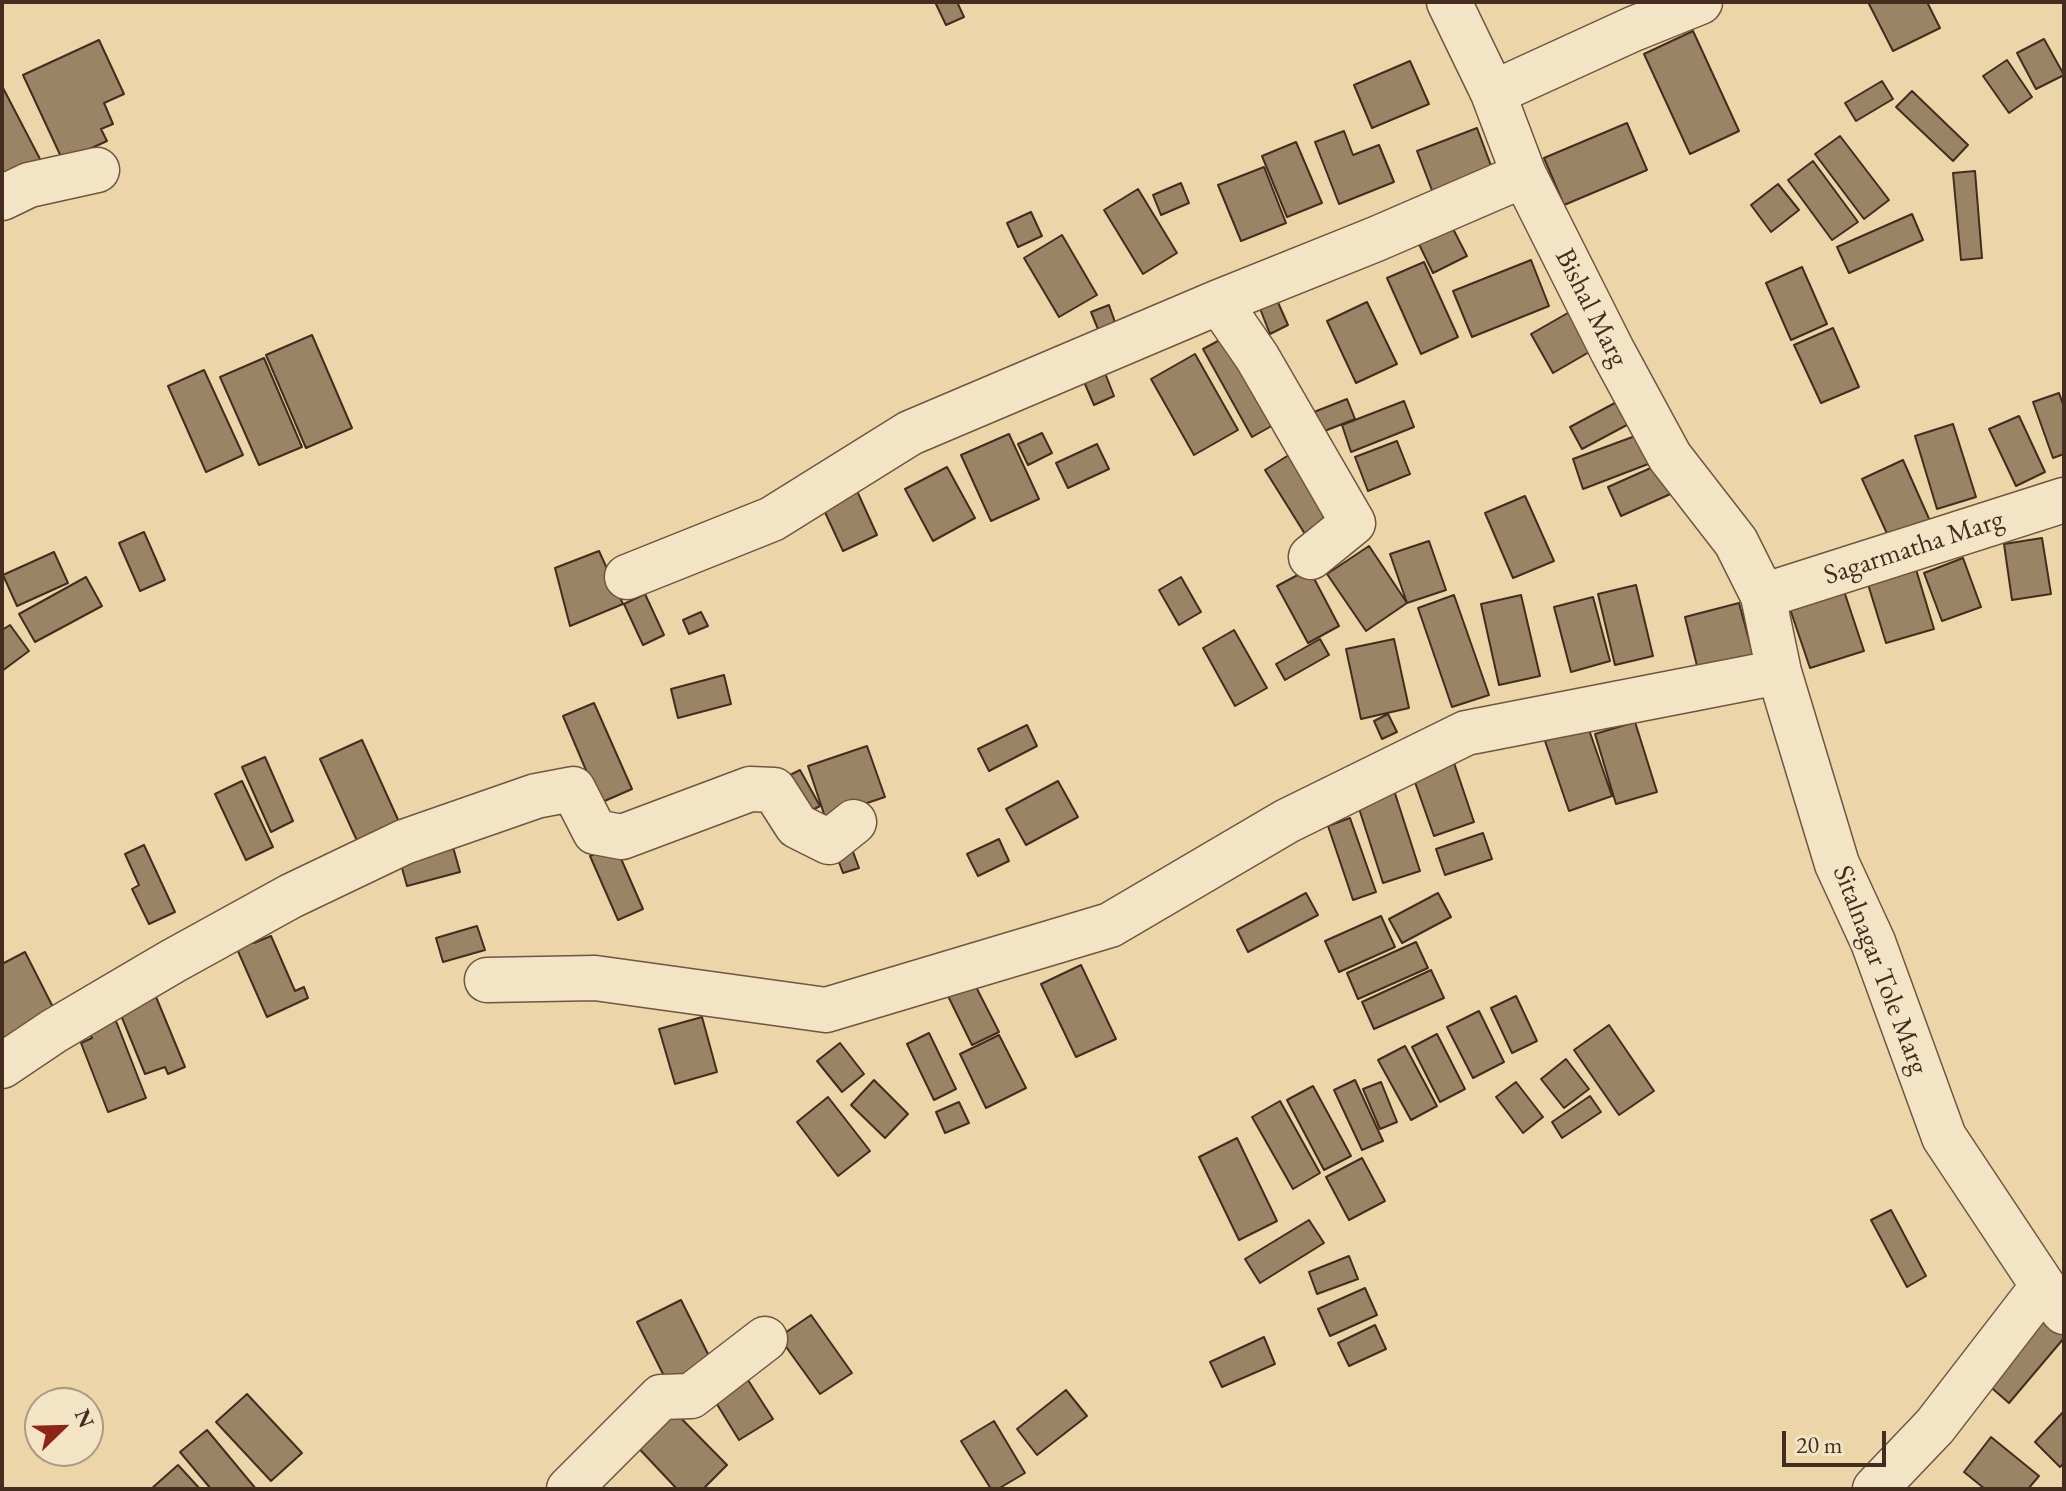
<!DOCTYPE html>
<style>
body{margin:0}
#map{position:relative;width:2066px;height:1491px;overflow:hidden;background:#ecd5a8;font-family:"EB Garamond",serif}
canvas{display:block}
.frame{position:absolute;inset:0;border:4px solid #442c1f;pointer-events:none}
.north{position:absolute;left:24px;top:1387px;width:80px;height:80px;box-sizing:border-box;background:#f3e4c6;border:2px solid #ad9a83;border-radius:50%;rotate:67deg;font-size:22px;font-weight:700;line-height:32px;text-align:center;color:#442c1f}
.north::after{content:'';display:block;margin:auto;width:28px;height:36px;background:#8f2418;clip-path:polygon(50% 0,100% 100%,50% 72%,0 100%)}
.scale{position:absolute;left:1782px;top:1431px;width:104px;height:36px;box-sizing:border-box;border:4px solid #442c1f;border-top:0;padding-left:10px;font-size:24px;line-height:28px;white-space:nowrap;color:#442c1f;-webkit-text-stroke:6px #f3e4c6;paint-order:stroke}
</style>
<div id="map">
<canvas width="2066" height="1491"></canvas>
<div class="frame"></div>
<div class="north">N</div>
<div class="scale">20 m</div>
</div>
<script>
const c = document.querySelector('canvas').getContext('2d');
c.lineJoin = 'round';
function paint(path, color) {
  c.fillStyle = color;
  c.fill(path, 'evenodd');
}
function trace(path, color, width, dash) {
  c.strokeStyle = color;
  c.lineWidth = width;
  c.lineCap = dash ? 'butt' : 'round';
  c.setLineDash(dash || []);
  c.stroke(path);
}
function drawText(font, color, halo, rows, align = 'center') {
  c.font = font + ' "EB Garamond",serif';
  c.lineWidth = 6;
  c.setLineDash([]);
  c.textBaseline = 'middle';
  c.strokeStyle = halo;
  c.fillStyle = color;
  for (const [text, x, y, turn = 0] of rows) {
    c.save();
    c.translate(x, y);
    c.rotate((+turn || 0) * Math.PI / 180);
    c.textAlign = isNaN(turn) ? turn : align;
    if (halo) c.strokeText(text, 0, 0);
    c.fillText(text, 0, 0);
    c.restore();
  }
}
const building = new Path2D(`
 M 935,2 L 957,2 L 964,17 L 946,25 Z
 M 1868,2 L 1927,2 L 1940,28 L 1893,51 Z
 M 1693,31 L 1739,131 L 1690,154 L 1644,54 Z
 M 2044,39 L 2064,75 L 2036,89 L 2017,53 Z
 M 99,40 L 124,94 L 104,103 L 113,124 L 101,129 L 107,141 L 63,161 L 23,75 Z
 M 2007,60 L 2032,97 L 2009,113 L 1983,76 Z
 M 1410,61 L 1429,104 L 1372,128 L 1354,85 Z
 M 1882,81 L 1893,99 L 1856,121 L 1845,103 Z
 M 2,86 L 41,161 L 2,181 Z
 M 1912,91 L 1968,145 L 1953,161 L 1896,107 Z
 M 1627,123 L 1647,170 L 1564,205 L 1544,158 Z
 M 1477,128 L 1493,171 L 1433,193 L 1417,151 Z
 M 1344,131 L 1353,155 L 1379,145 L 1394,182 L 1339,204 L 1315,142 Z
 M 1840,136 L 1889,200 L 1864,219 L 1815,154 Z
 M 1296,142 L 1322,203 L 1287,217 L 1262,156 Z
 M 1813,161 L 1858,222 L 1832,240 L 1788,180 Z
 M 1264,167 L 1286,223 L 1241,241 L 1218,185 Z
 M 1975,171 L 1982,258 L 1961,260 L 1953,173 Z
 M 1181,183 L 1189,203 L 1161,215 L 1153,195 Z
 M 1778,184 L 1799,210 L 1771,232 L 1751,205 Z
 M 1138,189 L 1177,253 L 1143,274 L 1104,210 Z
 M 1031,212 L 1042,236 L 1018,247 L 1007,223 Z
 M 1912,214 L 1923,240 L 1849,273 L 1837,247 Z
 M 1448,219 L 1467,256 L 1433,273 L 1415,236 Z
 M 1062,235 L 1097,295 L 1059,317 L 1024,258 Z
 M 1531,260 L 1549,306 L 1472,337 L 1453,291 Z
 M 1424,262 L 1458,337 L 1421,354 L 1387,278 Z
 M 1802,267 L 1827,324 L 1791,340 L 1766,283 Z
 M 1276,298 L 1288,325 L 1270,334 L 1259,306 Z
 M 1367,302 L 1397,364 L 1356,383 L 1327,321 Z
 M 1109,305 L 1117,328 L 1100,334 L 1091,312 Z
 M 1580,306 L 1603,344 L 1553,373 L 1531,334 Z
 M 1833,328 L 1859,387 L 1821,403 L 1794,345 Z
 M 312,335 L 352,428 L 306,448 L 266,355 Z
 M 1229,335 L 1277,423 L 1252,437 L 1203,349 Z
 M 1195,354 L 1238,430 L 1194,455 L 1151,379 Z
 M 264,358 L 302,447 L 259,465 L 220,377 Z
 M 1103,368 L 1114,396 L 1094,405 L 1082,377 Z
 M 204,370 L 243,455 L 206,472 L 168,386 Z
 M 2059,393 L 2064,407 L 2064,454 L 2053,458 L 2033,402 Z
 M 1626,397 L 1638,419 L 1582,449 L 1570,427 Z
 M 1347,399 L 1355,419 L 1322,432 L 1314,412 Z
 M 1404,401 L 1414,427 L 1351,452 L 1342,425 Z
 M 2019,416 L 2045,472 L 2016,486 L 1989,429 Z
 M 1953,424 L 1976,497 L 1937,509 L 1915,436 Z
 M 1646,432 L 1656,461 L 1583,489 L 1573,459 Z
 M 1042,433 L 1052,453 L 1028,465 L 1018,444 Z
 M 1009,434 L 1039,499 L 991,521 L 961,455 Z
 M 1397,441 L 1410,474 L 1368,491 L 1355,457 Z
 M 1097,444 L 1109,469 L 1068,488 L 1056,463 Z
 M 1292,453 L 1332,517 L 1305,534 L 1265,470 Z
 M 1903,460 L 1930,521 L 1890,540 L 1862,479 Z
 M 1662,463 L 1675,492 L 1621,516 L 1608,487 Z
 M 947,467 L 975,518 L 933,541 L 905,489 Z
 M 852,480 L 877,535 L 843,551 L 817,495 Z
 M 1525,496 L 1554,561 L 1513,578 L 1485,513 Z
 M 144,532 L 165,580 L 140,591 L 119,543 Z
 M 2042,538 L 2051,594 L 2012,600 L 2004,544 Z
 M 1429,541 L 1446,590 L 1407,603 L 1390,554 Z
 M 1369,546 L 1407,603 L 1366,631 L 1327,574 Z
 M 599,551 L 623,604 L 570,626 L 555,568 Z
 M 54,552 L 68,583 L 17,606 L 3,575 Z
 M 1963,558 L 1981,607 L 1942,621 L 1924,573 Z
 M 1915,566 L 1934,629 L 1886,643 L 1867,581 Z
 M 1309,569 L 1339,626 L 1308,643 L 1277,586 Z
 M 86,577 L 102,606 L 35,642 L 19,614 Z
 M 1181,577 L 1201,612 L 1179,625 L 1159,590 Z
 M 1636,585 L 1653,656 L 1615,665 L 1598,594 Z
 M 1843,588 L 1864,651 L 1810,668 L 1789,606 Z
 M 645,594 L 664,635 L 643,645 L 624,604 Z
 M 1454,595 L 1489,695 L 1452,707 L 1418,608 Z
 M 1521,595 L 1540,676 L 1499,685 L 1481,604 Z
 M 1593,597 L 1610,661 L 1571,672 L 1554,607 Z
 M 1739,603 L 1753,655 L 1698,670 L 1685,617 Z
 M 701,612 L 708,626 L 689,634 L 683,620 Z
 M 10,625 L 29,651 L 2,671 L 2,630 Z
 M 1234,630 L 1267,688 L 1235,706 L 1203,648 Z
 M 1320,639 L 1329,655 L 1285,680 L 1276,664 Z
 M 1394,639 L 1409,708 L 1361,719 L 1346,649 Z
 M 724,675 L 731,704 L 678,718 L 671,689 Z
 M 594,703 L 632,789 L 600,803 L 563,716 Z
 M 1388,714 L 1397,732 L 1382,739 L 1374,721 Z
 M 1635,722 L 1657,792 L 1616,804 L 1595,734 Z
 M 1027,725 L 1037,746 L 989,771 L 978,749 Z
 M 1588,727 L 1612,796 L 1569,811 L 1545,741 Z
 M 362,740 L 405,835 L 363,854 L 320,759 Z
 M 867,746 L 885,797 L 825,817 L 808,766 Z
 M 265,757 L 293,821 L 271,832 L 242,767 Z
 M 1452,757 L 1474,822 L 1434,836 L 1411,771 Z
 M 800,770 L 820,806 L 795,819 L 776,782 Z
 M 242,781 L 273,847 L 246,860 L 215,794 Z
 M 1058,781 L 1078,817 L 1026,845 L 1006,809 Z
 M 1391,781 L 1420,871 L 1383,883 L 1354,793 Z
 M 1350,818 L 1376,892 L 1353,900 L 1328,826 Z
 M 1483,833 L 1492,859 L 1445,875 L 1436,849 Z
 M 999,839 L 1009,861 L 978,876 L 967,854 Z
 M 849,841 L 859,868 L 843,873 L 833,846 Z
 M 144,845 L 175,912 L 149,924 L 132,889 L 139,885 L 125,854 Z
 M 615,845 L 643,909 L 618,920 L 590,856 Z
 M 453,847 L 460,872 L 407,886 L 400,861 Z
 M 1306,893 L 1318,915 L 1248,952 L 1237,930 Z
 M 1438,893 L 1451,917 L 1402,943 L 1389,919 Z
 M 1381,916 L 1395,947 L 1339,972 L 1325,941 Z
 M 246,926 L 254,943 L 271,936 L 295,991 L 304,987 L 308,998 L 267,1017 L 230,933 Z
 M 477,926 L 485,950 L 443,962 L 436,938 Z
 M 1416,942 L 1428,968 L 1358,999 L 1347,973 Z
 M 25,952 L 59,1019 L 2,1049 L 2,964 Z
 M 1081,965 L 1116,1039 L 1076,1057 L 1041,984 Z
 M 1431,970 L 1444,998 L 1374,1029 L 1362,1002 Z
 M 974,983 L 999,1032 L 972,1045 L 948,996 Z
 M 154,992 L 185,1067 L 168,1074 L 165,1067 L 145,1074 L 118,1008 Z
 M 1516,996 L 1537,1041 L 1512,1053 L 1491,1008 Z
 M 1479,1011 L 1504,1062 L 1473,1078 L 1447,1027 Z
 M 702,1017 L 717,1072 L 675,1084 L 659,1029 Z
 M 116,1021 L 146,1098 L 108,1112 L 81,1043 L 92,1038 L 89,1031 Z
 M 1609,1025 L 1654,1091 L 1619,1115 L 1574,1050 Z
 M 929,1033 L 956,1089 L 934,1100 L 907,1044 Z
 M 1437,1034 L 1465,1089 L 1440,1102 L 1412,1047 Z
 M 999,1035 L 1026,1088 L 986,1108 L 960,1054 Z
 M 840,1043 L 864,1074 L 842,1092 L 817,1061 Z
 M 1405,1046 L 1437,1106 L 1411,1120 L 1378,1060 Z
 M 1566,1059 L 1589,1089 L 1564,1108 L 1541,1079 Z
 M 874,1080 L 908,1114 L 885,1138 L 851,1105 Z
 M 1355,1080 L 1383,1141 L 1362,1150 L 1334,1090 Z
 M 1381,1082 L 1397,1122 L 1380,1129 L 1363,1089 Z
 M 1516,1082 L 1543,1117 L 1523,1133 L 1496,1097 Z
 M 1313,1086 L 1351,1156 L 1324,1170 L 1287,1100 Z
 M 1590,1096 L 1601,1112 L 1562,1138 L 1552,1122 Z
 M 828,1097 L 870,1151 L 838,1176 L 797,1122 Z
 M 1280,1101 L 1320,1173 L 1293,1189 L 1252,1117 Z
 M 959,1102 L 969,1123 L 945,1133 L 936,1112 Z
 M 1237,1138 L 1277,1221 L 1239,1240 L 1199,1157 Z
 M 1362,1158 L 1385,1201 L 1349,1220 L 1326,1177 Z
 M 1891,1210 L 1926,1276 L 1907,1287 L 1871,1220 Z
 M 1309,1220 L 1324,1243 L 1260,1283 L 1245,1259 Z
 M 1349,1256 L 1358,1279 L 1317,1294 L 1309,1272 Z
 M 1365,1288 L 1377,1315 L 1330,1336 L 1318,1309 Z
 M 681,1300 L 714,1366 L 670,1388 L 637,1322 Z
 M 811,1315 L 852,1373 L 820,1394 L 779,1337 Z
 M 2042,1316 L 2064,1335 L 2064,1338 L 2009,1403 L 1986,1383 Z
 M 1375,1325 L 1386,1349 L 1349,1366 L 1338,1343 Z
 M 1264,1337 L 1275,1364 L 1222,1387 L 1210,1362 Z
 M 748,1380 L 773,1419 L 739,1440 L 715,1401 Z
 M 1066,1390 L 1087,1416 L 1037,1455 L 1017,1429 Z
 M 247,1394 L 302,1453 L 271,1481 L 216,1422 Z
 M 666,1403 L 727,1465 L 703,1489 L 677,1489 L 629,1438 Z
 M 2064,1411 L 2064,1463 L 2060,1467 L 2035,1442 Z
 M 994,1421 L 1025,1473 L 998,1489 L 991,1489 L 961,1441 Z
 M 207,1430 L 256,1489 L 211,1489 L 180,1452 Z
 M 1991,1437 L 2039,1476 L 2028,1489 L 1985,1489 L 1964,1472 Z
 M 178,1465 L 200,1489 L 151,1489 Z`);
const minor = new Path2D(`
 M 1449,2 L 1493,93 L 1524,175 L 1612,350 L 1670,457 L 1736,542 L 1763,596 L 1779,672 L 1837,864 L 1873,942 L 1944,1137 L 2043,1286 L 2064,1312
 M 1493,93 L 1633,29 L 1700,2
 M 2,198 L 29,185 L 97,170
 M 1219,302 L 1257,357 L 1353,523 L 1311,557
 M 627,577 L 772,519 L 910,433 L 1219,302 L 1376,239 L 1524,175
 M 1763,596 L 2064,500
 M 487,980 L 595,978 L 826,1010 L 1110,925 L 1287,821 L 1466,733 L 1779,672
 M 2,1066 L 54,1031 L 173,961 L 291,896 L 404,842 L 536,796 L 573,789 L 595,832 L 622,837 L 750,789 L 774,790 L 797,826 L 829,842 L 854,822
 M 569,1489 L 661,1397 L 691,1396 L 765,1339
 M 1875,1489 L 1935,1426 L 2043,1286`);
const streetNames = [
 ["Bishal Marg",1591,308,63],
 ["Sagarmatha Marg",1914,548,-18],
 ["Sitalnagar Tole Marg",1880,970,69]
];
paint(building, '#9b8466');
trace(building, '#442c1f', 2);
trace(minor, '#6e5641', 47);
trace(minor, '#f3e4c6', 44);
drawText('28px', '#442c1f', '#f3e4c6', streetNames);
</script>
